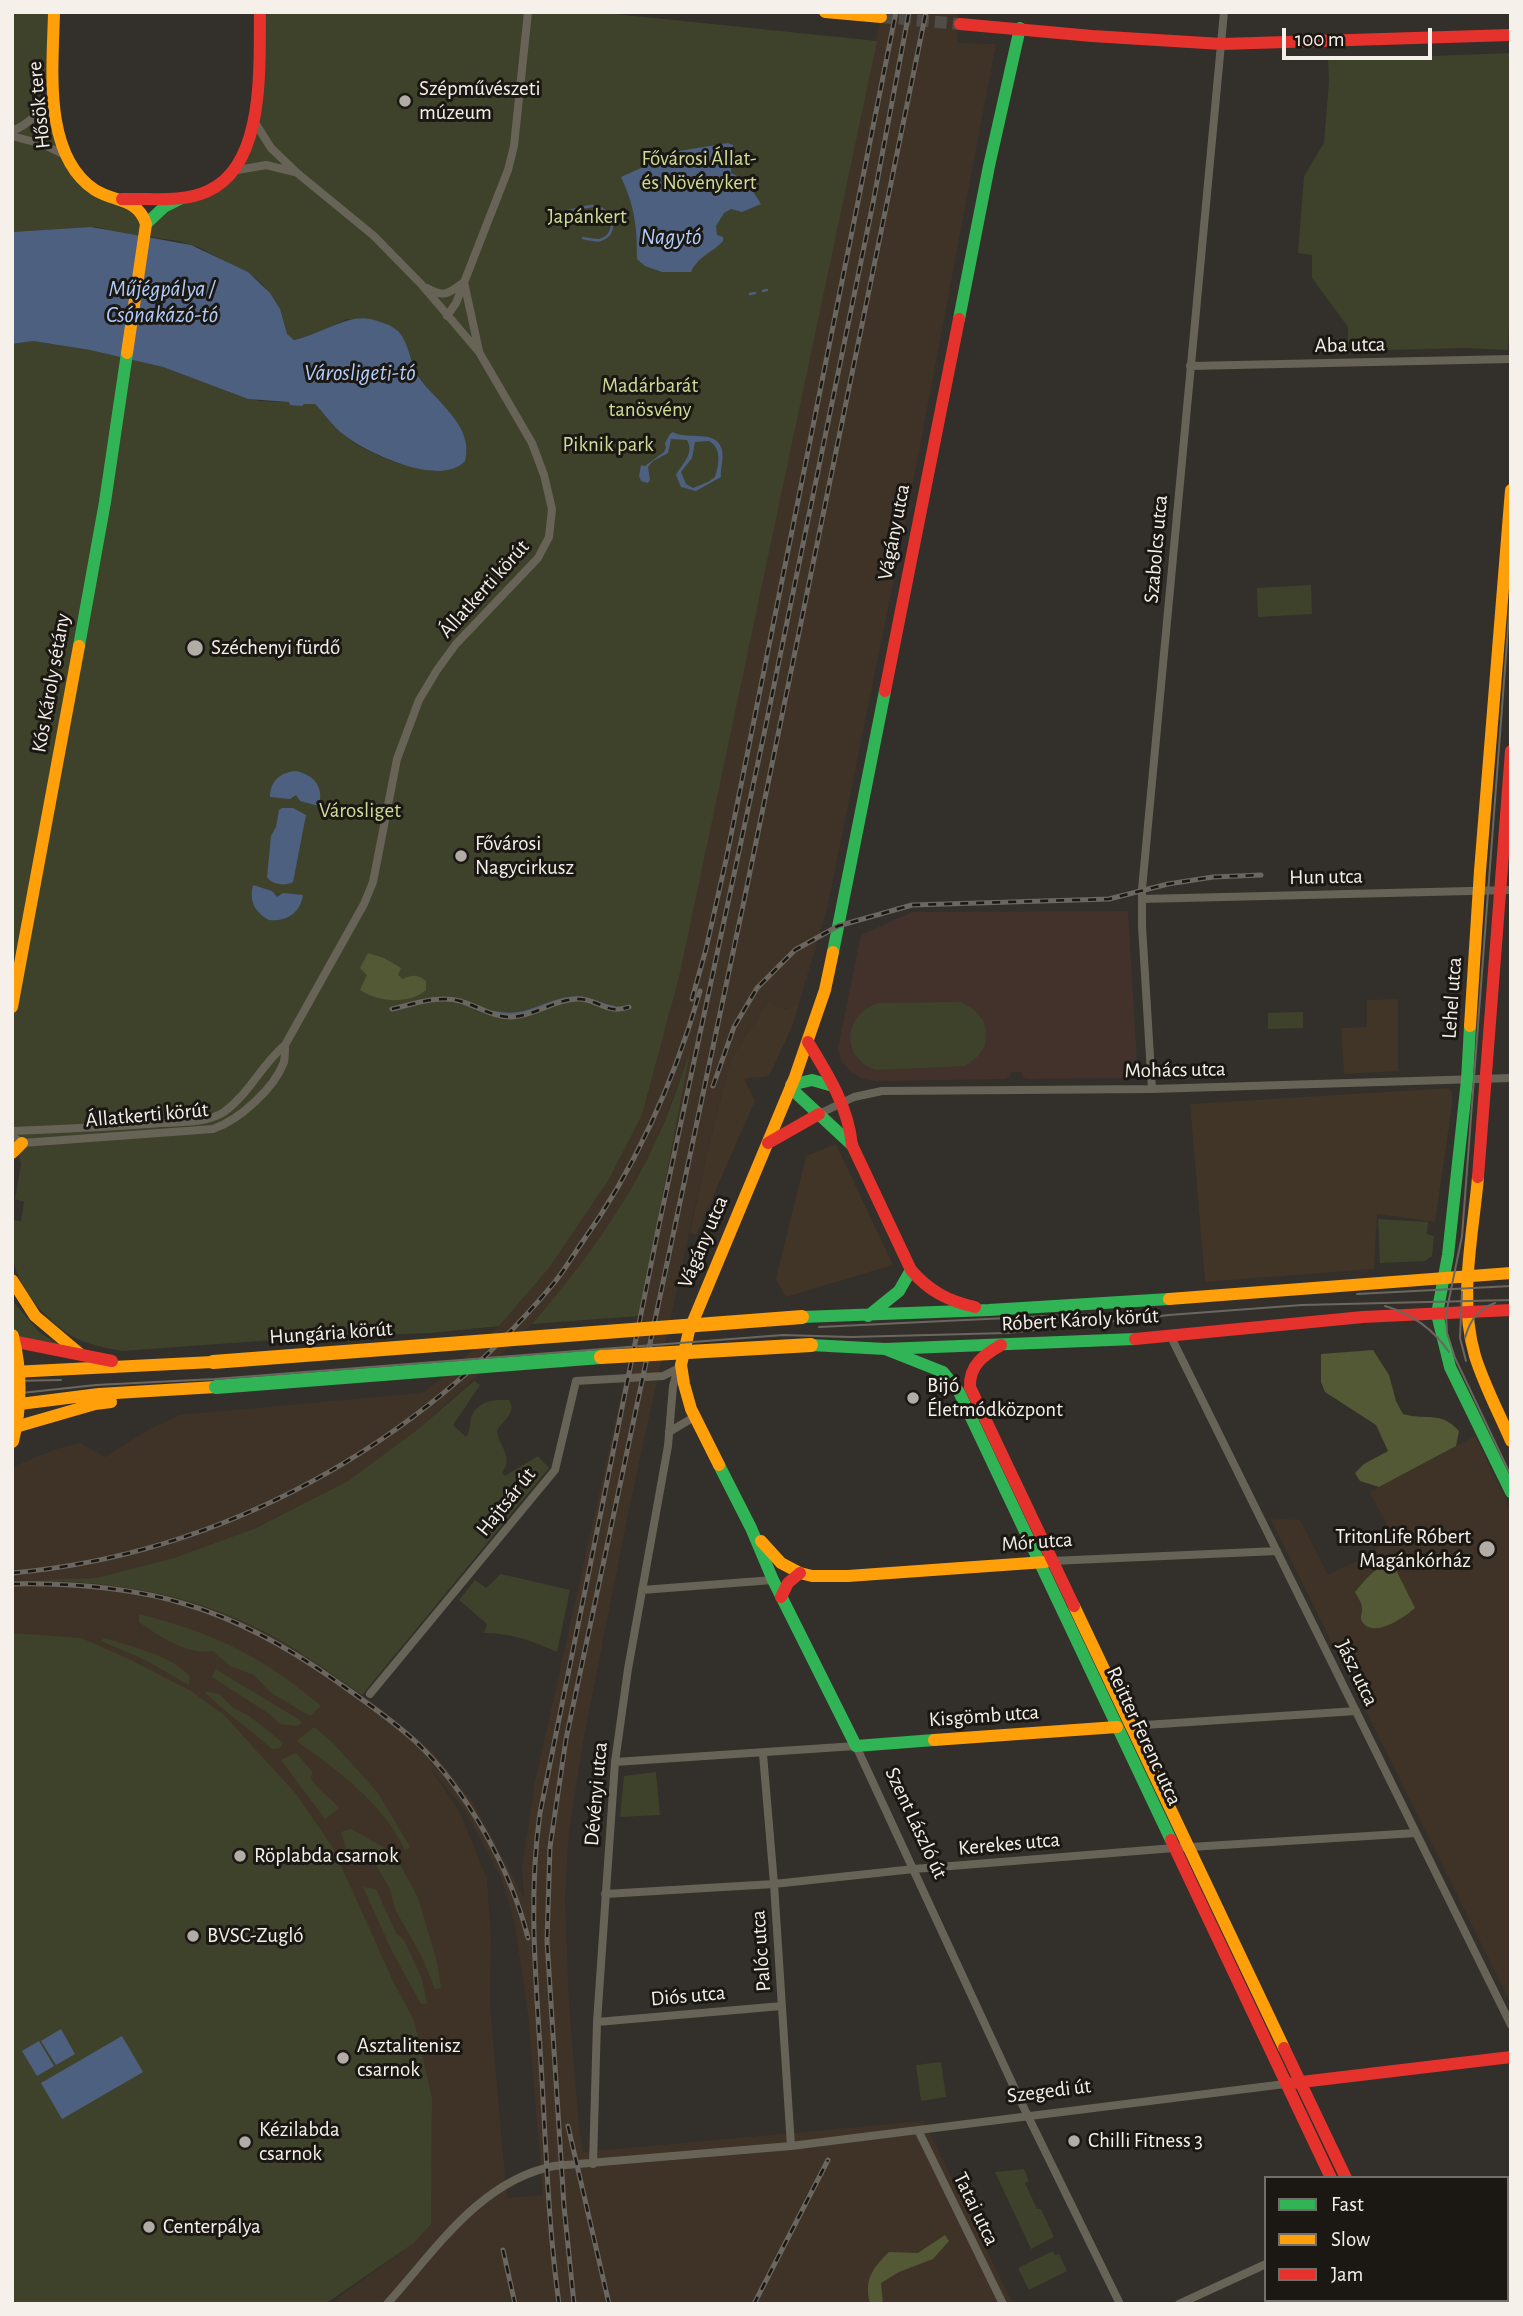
<!DOCTYPE html>
<meta charset="utf-8">
<style>
body{margin:0}
#map{position:relative;width:1523px;height:2316px;overflow:hidden;background:#332f2a;font-family:"Alegreya Sans",sans-serif}
canvas{display:block}
.frame{position:absolute;inset:0;border:14px solid #f6f0eb;pointer-events:none}
.legend{position:absolute;left:1264px;top:2176px;width:245px;height:126px;box-sizing:border-box;background:#1b1814;border:2px solid #736e6a;margin:0;padding:9px 12px;list-style:none;font-size:21px;color:#f6f0eb}
.legend li{display:flex;align-items:center;gap:14px;height:35px}
.legend b{width:35px;border:2px solid #736e6a}
.scale{position:absolute;left:1282px;top:28px;width:150px;height:32px;box-sizing:border-box;border:4px solid #f6f0eb;border-top:0;padding-left:9px;font-size:21px;line-height:24px;white-space:nowrap;color:#f6f0eb;-webkit-text-stroke:5px #1b1814;paint-order:stroke}
</style>
<div id="map">
<canvas width="1523" height="2316"></canvas>
<div class="frame"></div>
<ul class="legend">
<li><b style="height:9px;background:#30b455"></b>Fast</li>
<li><b style="height:9px;background:#ff9f0a"></b>Slow</li>
<li><b style="height:9px;background:#e5322d"></b>Jam</li>
</ul>
<div class="scale">100 m</div>
</div>
<script>
const c = document.querySelector('canvas').getContext('2d');
c.lineJoin = 'round';
function paint(path, color) {
  c.fillStyle = color;
  c.fill(path, 'evenodd');
}
function trace(path, color, width, dash) {
  c.strokeStyle = color;
  c.lineWidth = width;
  c.lineCap = dash ? 'butt' : 'round';
  c.setLineDash(dash || []);
  c.stroke(path);
}
function drawText(font, color, halo, rows, align = 'center') {
  c.font = font + ' "Alegreya Sans",sans-serif';
  c.lineWidth = 6;
  c.setLineDash([]);
  c.textBaseline = 'middle';
  c.strokeStyle = halo;
  c.fillStyle = color;
  for (const [text, x, y, turn = 0] of rows) {
    c.save();
    c.translate(x, y);
    c.rotate((+turn || 0) * Math.PI / 180);
    c.textAlign = isNaN(turn) ? turn : align;
    if (halo) c.strokeText(text, 0, 0);
    c.fillText(text, 0, 0);
    c.restore();
  }
}
const commercial = new Path2D(`
 M 1398,999 L 1398,1071 L 1344,1074 L 1341,1028 L 1367,1027 L 1367,1000 Z
 M 768,1002 L 784,1009 L 790,1008 L 799,1003 L 792,1027 L 769,1076 L 744,1079 L 755,1101 L 696,1235 L 690,1233 L 705,1161 L 731,1058 Z
 M 1449,1088 L 1452,1092 L 1452,1105 L 1435,1222 L 1377,1214 L 1374,1269 L 1205,1282 L 1190,1104 Z
 M 836,1144 L 893,1265 L 786,1297 L 776,1279 L 806,1156 Z`);
const built = new Path2D(`
 M 882,12 L 959,12 L 957,43 L 996,44 L 905,525 L 827,909 L 799,1003 L 790,1008 L 784,1009 L 768,1002 L 731,1058 L 705,1161 L 628,1514 L 583,1742 L 569,1831 L 565,1898 L 569,2004 L 579,2126 L 583,2152 L 924,2121 L 1013,2304 L 338,2304 L 336,2299 L 414,2243 L 431,2224 L 432,2098 L 414,2021 L 393,1981 L 250,1745 L 223,1715 L 28,1634 L 12,1633 L 12,1467 L 56,1449 L 80,1443 L 105,1457 L 148,1430 L 179,1415 L 422,1393 L 450,1372 L 499,1326 L 549,1268 L 608,1181 L 642,1115 L 669,1014 ZM 688,1058 L 640,1310 L 535,1782 L 522,1866 L 524,1898 L 473,1802 L 432,1751 L 379,1707 L 302,1653 L 261,1629 L 223,1612 L 153,1591 L 93,1581 L 51,1580 L 96,1578 L 174,1558 L 256,1528 L 348,1481 L 417,1430 L 518,1339 L 564,1288 L 616,1216 L 656,1142 ZM 431,1769 L 464,1809 L 502,1879 L 515,1925 L 528,2015 L 543,2195 L 507,2198 L 490,2006 L 491,1937 L 487,1879 L 460,1812 Z
 M 1475,1436 L 1511,1511 L 1511,2004 L 1270,1518 L 1300,1520 L 1328,1575 L 1371,1554 L 1392,1535 L 1370,1492 Z`);
const education = new Path2D(`
 M 1128,911 L 1138,1078 L 1027,1079 L 1023,1077 L 1021,1072 L 1012,1072 L 1009,1077 L 1005,1079 L 878,1081 L 863,1079 L 852,1073 L 841,1061 L 838,1048 L 861,935 L 912,912 Z`);
const green = new Path2D(`
 M 12,12 L 50,12 L 58,126 L 76,172 L 145,217 L 211,190 L 247,149 L 260,23 L 269,12 L 596,12 L 877,41 L 679,977 L 642,1115 L 608,1181 L 549,1268 L 499,1326 L 431,1333 L 315,1337 L 122,1351 C 105,1348 85,1344 70,1335 C 44,1318 18,1289 13,1258 C 11,1246 12,1233 12,1220 L 21,1221 L 24,1202 L 15,1199 L 21,1164 L 12,1134 L 12,344 L 33,341 L 90,350 L 163,367 L 237,395 L 259,401 L 290,402 L 302,406 L 303,404 L 315,404 C 322,411 331,424 340,432 C 365,453 403,468 436,471 L 467,452 L 460,428 L 419,377 L 402,337 L 396,329 L 347,319 L 312,335 L 294,340 L 287,334 L 276,302 L 263,285 L 254,277 L 200,248 L 178,241 L 114,232 L 97,227 L 12,232 Z
 M 1511,53 L 1511,285 L 1508,350 L 1465,348 L 1348,351 L 1348,327 L 1312,278 L 1312,255 L 1298,253 L 1304,176 L 1324,143 L 1329,82 L 1328,60 Z
 M 1311,585 L 1312,614 L 1258,617 L 1257,588 Z
 M 961,1002 L 973,1009 L 983,1020 L 986,1030 L 985,1046 L 978,1056 L 965,1066 L 876,1070 C 840,1057 843,1015 878,1003 Z
 M 1303,1012 L 1303,1028 L 1268,1029 L 1268,1013 Z
 M 690,1052 L 639,1316 L 532,1324 C 580,1269 624,1209 655,1143 C 669,1114 679,1082 690,1052 Z
 M 1378,1219 L 1428,1222 L 1427,1234 L 1434,1236 L 1432,1256 L 1425,1261 L 1380,1263 Z
 M 12,1300 L 39,1332 L 69,1351 L 12,1335 Z
 M 474,1381 L 480,1385 L 453,1425 L 466,1437 C 471,1431 469,1423 472,1415 C 479,1401 495,1399 509,1400 C 518,1414 502,1420 497,1431 C 500,1448 514,1457 502,1473 L 505,1476 L 538,1456 L 549,1468 L 362,1695 C 329,1672 296,1647 259,1629 C 185,1592 114,1582 32,1580 L 96,1578 L 174,1558 L 256,1528 L 348,1481 L 417,1430 Z
 M 501,1574 L 570,1590 L 557,1652 C 533,1641 511,1633 484,1633 L 487,1624 L 459,1600 L 475,1580 L 486,1588 Z
 M 139,1614 C 214,1633 262,1656 321,1706 L 310,1716 L 270,1692 L 254,1675 L 230,1666 L 213,1651 C 189,1656 159,1636 139,1622 Z
 M 12,1633 L 81,1638 L 131,1660 L 191,1691 L 224,1715 L 296,1794 L 333,1848 L 393,1981 L 414,2020 L 432,2098 L 431,2224 L 414,2243 L 325,2304 L 12,2304 Z
 M 104,1638 C 129,1646 174,1656 190,1677 L 189,1685 L 143,1659 L 101,1641 Z
 M 216,1669 C 245,1688 274,1703 302,1722 L 298,1726 L 280,1724 L 271,1715 L 212,1677 Z
 M 204,1691 L 219,1694 L 233,1708 L 248,1715 L 283,1743 L 280,1748 L 272,1749 C 250,1729 225,1713 204,1691 Z
 M 314,1727 L 333,1743 L 378,1793 L 410,1847 L 405,1850 C 383,1803 338,1771 297,1741 Z
 M 296,1753 L 312,1771 L 311,1779 C 319,1791 330,1797 339,1808 L 325,1819 L 281,1760 Z
 M 656,1772 L 660,1815 L 620,1817 L 624,1776 Z
 M 351,1829 L 394,1853 L 418,1898 L 437,1962 L 441,1988 L 435,1989 L 422,1957 L 396,1911 L 389,1887 L 374,1862 L 348,1854 L 341,1832 Z
 M 363,1887 L 376,1889 L 396,1933 L 404,1940 L 422,1979 L 427,2003 L 421,2004 L 391,1949 Z
 M 941,2062 L 946,2097 L 921,2101 L 916,2065 Z
 M 1024,2169 L 1029,2181 L 1025,2183 L 1037,2209 L 1041,2209 L 1054,2237 L 1031,2249 L 995,2172 Z
 M 1053,2251 L 1055,2255 L 1059,2254 L 1067,2271 L 1029,2290 L 1018,2268 Z`);
const forest = new Path2D(`
 M 368,953 L 384,958 L 401,968 L 398,975 L 403,979 C 412,975 417,974 426,981 L 426,990 C 409,1005 378,1002 360,990 L 367,975 L 360,968 Z
 M 1373,1350 L 1389,1375 L 1396,1401 L 1403,1414 C 1427,1421 1440,1410 1459,1431 L 1456,1446 L 1379,1487 L 1360,1481 L 1355,1473 L 1364,1464 L 1388,1451 L 1376,1425 L 1325,1392 L 1321,1382 L 1321,1354 Z
 M 1393,1564 L 1415,1608 C 1405,1617 1376,1637 1364,1624 C 1358,1618 1363,1614 1362,1608 C 1362,1603 1357,1596 1355,1592 C 1367,1578 1375,1566 1393,1564 Z
 M 945,2235 L 949,2241 L 933,2259 L 899,2272 L 881,2283 L 883,2304 L 870,2304 C 864,2279 872,2269 889,2252 L 918,2253 Z`);
const water = new Path2D(`
 M 728,143 L 733,145 L 731,173 C 746,179 753,191 761,204 L 742,212 L 731,209 L 724,213 L 716,226 L 717,235 L 723,237 L 723,241 C 710,255 700,254 691,272 L 662,272 L 645,266 L 637,259 C 637,226 635,207 621,177 L 679,151 Z
 M 91,227 L 191,245 L 248,272 L 270,293 L 280,309 L 287,334 L 294,340 C 319,335 347,314 370,319 C 379,321 392,325 399,332 C 409,344 410,362 418,376 C 435,401 475,426 465,461 C 441,488 367,453 344,435 C 333,427 323,412 315,404 L 304,404 L 302,406 L 290,405 L 289,402 L 248,399 L 163,367 L 90,350 L 33,341 L 12,344 L 12,232 Z
 M 673,432 C 687,441 717,428 722,450 C 724,460 720,468 721,477 L 696,491 L 681,487 L 676,475 C 682,464 695,453 687,440 L 671,439 L 668,453 L 653,461 L 648,467 L 650,480 L 648,483 L 641,481 L 639,476 L 641,465 L 645,466 L 664,452 L 666,448 L 665,443 L 670,434 ZM 709,441 C 722,448 719,465 715,477 L 708,482 L 693,488 L 686,484 L 681,472 L 692,458 L 695,442 Z
 M 296,771 C 315,775 324,788 319,806 L 300,801 L 296,795 L 290,799 L 270,797 C 270,781 281,772 296,771 Z
 M 282,808 L 293,808 L 306,815 L 293,882 C 286,886 272,885 267,877 L 271,836 L 276,827 L 279,810 Z
 M 253,885 L 272,891 L 277,897 L 283,893 L 303,895 C 300,913 287,922 269,920 C 255,912 249,902 253,885 Z
 M 61,2029 L 75,2054 L 56,2065 L 41,2041 Z
 M 122,2036 L 143,2072 L 62,2119 L 41,2083 Z
 M 39,2041 L 54,2066 L 37,2076 L 22,2051 Z`);
const stream = new Path2D(`
 M 559,213 C 570,211 582,207 592,206 C 611,206 621,234 600,240 C 596,241 588,239 583,238
 M 763,291 L 767,290
 M 750,294 L 755,293
 M 493,1012 C 526,1020 541,1002 570,998 C 586,995 598,1004 614,1007`);
const secondaryTunnel = new Path2D(`
 M 881,17 L 960,24`);
const street = new Path2D(`
 M 12,131 C 32,123 42,109 53,92
 M 12,136 L 42,144 L 65,155
 M 232,171 L 266,165 L 295,172
 M 464,282 L 479,351
 M 427,288 C 444,298 448,294 464,282
 M 447,316 L 456,303 L 508,170 L 514,146 L 528,12
 M 1190,366 L 1511,359
 M 1142,899 L 1511,890
 M 1152,1089 L 1142,926 L 1142,889 L 1224,12
 M 819,1114 L 854,1097 L 882,1091 L 1152,1089 L 1511,1078
 M 12,1131 C 62,1129 112,1127 162,1123 C 182,1122 207,1123 224,1112 C 249,1094 262,1064 285,1045 L 364,904 L 373,882 L 397,759 L 419,700 L 437,670 L 456,644 L 538,558 L 549,537 L 552,509 L 544,475 L 532,443 L 479,352 L 421,284 L 374,236 L 296,172 L 271,148 L 254,121
 M 12,1136 L 22,1143 L 213,1129 C 239,1120 274,1089 284,1062 C 285,1057 285,1050 285,1045
 M 1171,1337 L 1511,2025
 M 669,1432 L 694,1417
 M 1052,1561 L 1277,1551
 M 642,1590 L 773,1580
 M 370,1694 L 555,1470 L 576,1381 L 663,1376 L 677,1369
 M 1130,1726 L 1356,1711
 M 763,1754 L 774,1884 L 791,2146
 M 615,1762 L 856,1746 L 1020,2100 L 1120,2304
 M 605,1894 L 774,1884 L 914,1869 L 1174,1848 L 1416,1833
 M 597,2022 L 782,2006
 M 918,2130 L 1003,2304
 M 593,2164 L 597,2022 L 615,1762 L 628,1669 L 668,1446 L 673,1386 L 679,1365
 M 387,2304 C 435,2251 479,2181 554,2166 L 791,2146 L 1285,2084
 M 1179,2304 L 1266,2264`);
const fast = new Path2D(`
 M 146,224 L 164,207 L 182,198
 M 959,319 L 989,166 L 1020,28
 M 79,646 L 105,502 L 127,353
 M 833,952 L 885,691
 M 1470,1026 L 1467,1080 L 1448,1255 L 1437,1314 L 1450,1367 L 1511,1492
 M 791,1085 L 797,1094 L 852,1145
 M 791,1085 L 812,1080 L 833,1086
 M 868,1316 L 899,1291 L 911,1270
 M 802,1317 L 989,1310 L 1169,1299
 M 811,1345 L 885,1349 L 1135,1339
 M 885,1349 L 943,1372 L 959,1392 L 1171,1840
 M 719,1465 L 751,1528 L 773,1580 L 856,1746 L 934,1740`);
const slow = new Path2D(`
 M 54,12 C 53,67 42,155 95,190 C 114,202 138,198 146,224 L 127,353
 M 825,12 L 881,17
 M 12,1007 L 79,646
 M 1470,1026 L 1480,871 L 1511,490
 M 12,1153 L 22,1143
 M 1478,1177 C 1473,1235 1458,1299 1475,1356 C 1484,1385 1499,1413 1511,1441
 M 12,1280 L 35,1316 L 80,1354
 M 1169,1299 L 1511,1273
 M 12,1372 L 213,1362
 M 12,1405 L 99,1394 L 216,1387
 M 12,1428 L 95,1404 L 111,1402
 M 719,1465 L 691,1409 L 684,1384 L 681,1365 L 689,1331 L 795,1077 L 825,990 L 833,952
 M 761,1541 L 781,1563 L 800,1573 L 812,1576 L 848,1576 L 1045,1562
 M 1074,1606 L 1284,2048
 M 934,1740 L 1117,1727`);
const jam = new Path2D(`
 M 960,24 L 1092,36 L 1222,44 L 1511,35
 M 122,199 C 149,198 183,203 208,191 C 266,165 259,65 260,12
 M 885,691 L 959,319
 M 808,1042 C 828,1075 848,1106 852,1145 L 911,1270 C 929,1291 948,1301 975,1307
 M 768,1143 L 819,1114
 M 1478,1177 L 1511,751
 M 1135,1339 L 1363,1317 L 1511,1310
 M 12,1341 L 112,1361
 M 1001,1345 C 984,1355 969,1365 970,1387 L 1074,1606
 M 781,1597 L 788,1583 L 800,1573
 M 1171,1840 L 1331,2178
 M 1284,2048 L 1346,2178
 M 1293,2083 L 1511,2057
 M 1391,2300 L 1392,2304
 M 1405,2300 L 1406,2304`);
const tram = new Path2D(`
 M 1511,589 L 1462,1236 L 1446,1314 L 1447,1333 L 1455,1358 L 1511,1476
 M 1462,1292 L 1460,1338 L 1466,1361
 M 1357,1294 L 1511,1286
 M 1385,1306 C 1412,1314 1434,1330 1449,1352
 M 819,1327 L 1091,1314
 M 1465,1338 C 1470,1320 1477,1310 1495,1303
 M 12,1381 L 61,1380
 M 12,1394 L 96,1385 L 215,1379 L 783,1335 L 851,1337 L 1007,1333 L 1169,1315 L 1302,1305 L 1511,1300`);
const rail = new Path2D(`
 M 692,999 L 706,949 L 726,860 L 896,12
 M 392,1009 C 414,1004 438,995 460,1001 C 478,1006 492,1017 511,1017 C 535,1016 555,999 578,999 C 599,999 606,1015 629,1007
 M 713,1086 L 734,1027 L 757,988 L 795,950 L 838,926 L 912,905 L 1109,899 L 1168,884 L 1213,877 L 1261,875
 M 12,1573 C 223,1554 419,1445 554,1283 C 564,1271 572,1257 581,1244 C 636,1167 674,1082 700,991
 M 12,1584 C 71,1583 129,1587 185,1604 C 240,1620 289,1648 336,1681 C 363,1700 391,1719 416,1742 C 467,1790 511,1870 528,1938
 M 568,2126 L 609,2304
 M 503,2250 L 515,2304
 M 559,2304 C 548,2224 546,2144 541,2064 C 536,1980 528,1897 540,1813 L 659,1225 L 763,739 L 873,203 L 909,12
 M 574,2304 L 564,2206 L 547,1941 L 550,1847 L 566,1739 L 745,896 L 926,12
 M 754,2304 L 828,2160`);
const fastBridge = new Path2D(`
 M 216,1387 L 601,1357`);
const slowBridge = new Path2D(`
 M 12,1336 C 21,1372 21,1405 12,1441
 M 601,1357 L 811,1345
 M 213,1362 L 802,1317`);
const markers = [
 [405,101,7,"#b2aca7"],
 [195,648,9,"#b2aca7"],
 [461,856,7,"#b2aca7"],
 [913,1398,7,"#b2aca7"],
 [1487,1549,9,"#b2aca7"],
 [240,1856,7,"#b2aca7"],
 [193,1936,7,"#b2aca7"],
 [343,2058,7,"#b2aca7"],
 [1074,2141,7,"#b2aca7"],
 [245,2142,7,"#b2aca7"],
 [149,2227,7,"#b2aca7"]
];
const poiNames = [
 ["Szépművészeti",419,89],
 ["múzeum",419,113],
 ["Széchenyi fürdő",211,648],
 ["Fővárosi",475,844],
 ["Nagycirkusz",475,868],
 ["Bijó",927,1386],
 ["Életmódközpont",927,1410],
 ["TritonLife Róbert",1471,1537,"right"],
 ["Magánkórház",1471,1561,"right"],
 ["Röplabda csarnok",254,1856],
 ["BVSC-Zugló",207,1936],
 ["Asztalitenisz",357,2046],
 ["csarnok",357,2070],
 ["Kézilabda",259,2130],
 ["csarnok",259,2154],
 ["Chilli Fitness 3",1088,2141],
 ["Centerpálya",163,2227]
];
const streetNames = [
 ["Hősök tere",39,105,-96],
 ["Aba utca",1350,345,-1],
 ["Vágány utca",894,532,-79],
 ["Szabolcs utca",1156,549,-85],
 ["Állatkerti körút",484,589,-48],
 ["Kós Károly sétány",51,683,-80],
 ["Hun utca",1326,877,-1],
 ["Lehel utca",1452,998,-86],
 ["Mohács utca",1175,1070,-1],
 ["Állatkerti körút",147,1115,-5],
 ["Vágány utca",703,1242,-67],
 ["Róbert Károly körút",1080,1320,-3],
 ["Hungária körút",331,1333,-4],
 ["Hajtsár út",506,1502,-51],
 ["Mór utca",1037,1542,-4],
 ["Jász utca",1357,1673,64],
 ["Kisgömb utca",984,1716,-4],
 ["Reitter Ferenc utca",1144,1736,65],
 ["Dévényi utca",596,1794,-85],
 ["Szent László út",916,1823,65],
 ["Kerekes utca",1009,1844,-5],
 ["Palóc utca",761,1951,-94],
 ["Diós utca",688,1996,-5],
 ["Szegedi út",1049,2091,-7],
 ["Tatai utca",976,2209,64]
];
const parkNames = [
 ["Fővárosi Állat-",699,159],
 ["és Növénykert",699,183],
 ["Japánkert",587,217],
 ["Madárbarát",650,386],
 ["tanösvény",650,410],
 ["Piknik park",608,445],
 ["Városliget",360,811]
];
const waterNames = [
 ["Nagytó",671,237],
 ["Műjégpálya /",162,289],
 ["Csónakázó-tó",162,315],
 ["Városligeti-tó",360,373]
];
paint(commercial, '#403527');
paint(built, '#3f3327');
paint(education, '#43322b');
paint(green, '#3e422b');
paint(forest, '#525934');
paint(water, '#4d6080');
trace(stream, '#4d6080', 2.5);
trace(secondaryTunnel, '#504c47', 12, [12, 6]);
trace(street, '#686357', 8);
trace(fast, '#30b455', 12);
trace(slow, '#ff9f0a', 12);
trace(jam, '#e5322d', 12);
trace(tram, '#6b6760', 2);
trace(rail, '#6b6760', 5);
trace(rail, '#1b1814', 2.5, [8]);
trace(fastBridge, '#30b455', 14);
trace(slowBridge, '#ff9f0a', 14);
for (const [x, y, r, color] of markers) {
  const dot = new Path2D();
  dot.arc(x, y, r, 0, 2 * Math.PI);
  c.fillStyle = color;
  c.fill(dot);
  trace(dot, '#1b1814', 2.5);
}
drawText('21px', '#f6f0eb', '#1b1814', poiNames, 'left');
drawText('21px', '#f6f0eb', '#1b1814', streetNames);
drawText('21px', '#cfdd97', '#1b1814', parkNames);
drawText('italic 23px', '#b1cefd', '#1b1814', waterNames);
</script>
